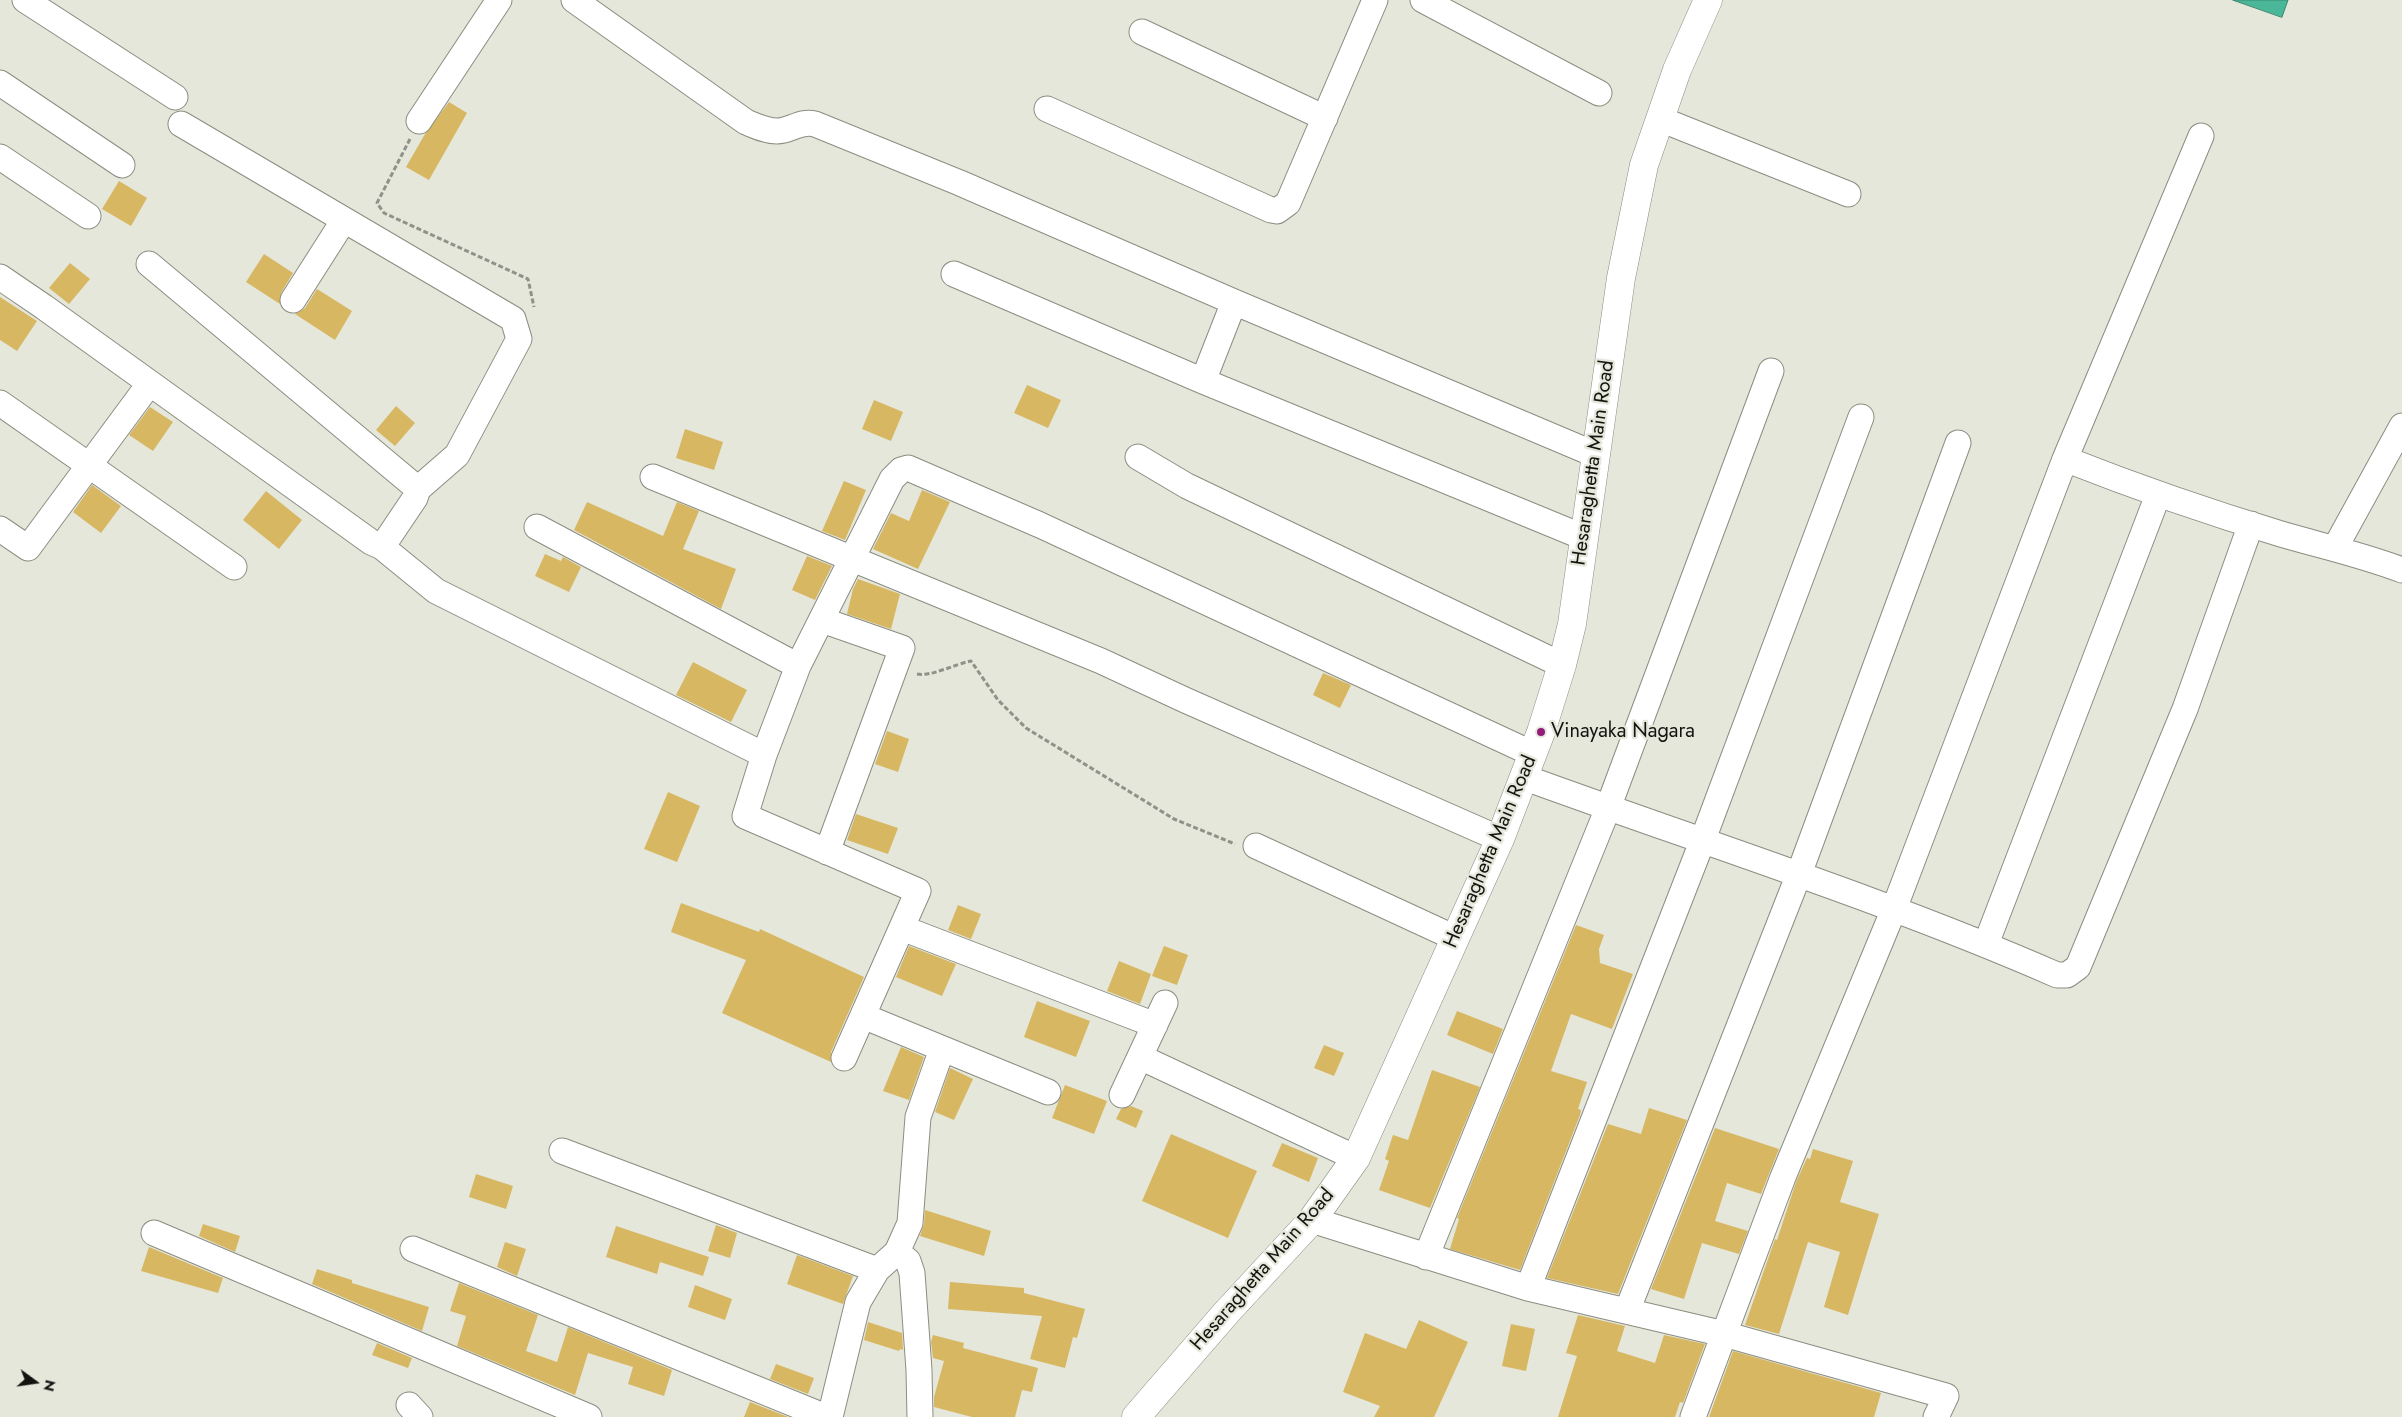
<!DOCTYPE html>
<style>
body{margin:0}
#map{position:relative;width:2402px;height:1417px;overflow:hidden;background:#e4e7da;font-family:Jost,sans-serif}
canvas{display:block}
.north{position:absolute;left:10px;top:1357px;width:50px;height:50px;-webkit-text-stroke:4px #e4e7da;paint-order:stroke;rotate:104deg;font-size:14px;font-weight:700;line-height:20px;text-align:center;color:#131410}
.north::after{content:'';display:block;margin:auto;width:18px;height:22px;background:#131410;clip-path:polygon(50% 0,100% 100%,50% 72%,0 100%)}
</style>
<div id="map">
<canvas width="2402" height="1417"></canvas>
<div class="north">N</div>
</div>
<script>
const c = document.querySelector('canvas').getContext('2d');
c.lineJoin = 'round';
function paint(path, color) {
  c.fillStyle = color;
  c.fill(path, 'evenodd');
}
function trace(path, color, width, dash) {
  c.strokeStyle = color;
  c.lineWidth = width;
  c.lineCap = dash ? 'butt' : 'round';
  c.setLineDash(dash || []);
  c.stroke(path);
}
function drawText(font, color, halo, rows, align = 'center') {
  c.font = font + ' Jost,sans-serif';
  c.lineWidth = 4.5;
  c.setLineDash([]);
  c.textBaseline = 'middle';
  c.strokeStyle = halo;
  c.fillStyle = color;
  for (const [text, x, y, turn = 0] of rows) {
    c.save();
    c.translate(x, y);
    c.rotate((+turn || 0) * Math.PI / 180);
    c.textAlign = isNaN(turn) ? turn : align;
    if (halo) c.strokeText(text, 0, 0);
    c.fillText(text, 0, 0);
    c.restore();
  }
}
const water = new Path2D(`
 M 2233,0 L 2288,0 L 2282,17 Z`);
const building = new Path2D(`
 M 449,102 L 467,113 L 429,180 L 406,167 L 425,134 Z
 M 119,181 L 147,198 L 131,226 L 102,209 Z
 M 264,254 L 293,273 L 281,293 L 280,304 L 246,282 Z
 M 70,263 L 90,279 L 69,304 L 49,288 Z
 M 317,289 L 352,311 L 335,340 L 295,314 L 305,308 Z
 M 0,297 L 37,321 L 17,351 L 0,340 Z
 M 1027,385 L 1061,400 L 1048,428 L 1014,413 Z
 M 874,400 L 903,412 L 891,441 L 862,429 Z
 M 396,406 L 415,423 L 395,446 L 376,430 Z
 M 150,407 L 173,422 L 153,451 L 129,435 Z
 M 685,429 L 723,442 L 714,470 L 676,458 Z
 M 844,481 L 866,490 L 845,540 L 822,531 Z
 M 92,485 L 121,506 L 101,533 L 73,512 Z
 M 922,490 L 950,502 L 918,569 L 873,549 L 891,513 L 909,521 Z
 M 266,491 L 302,520 L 279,549 L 243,520 Z
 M 587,502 L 663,536 L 677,502 L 699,511 L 683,549 L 736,569 L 721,609 L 574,530 Z
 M 545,554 L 561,561 L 563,557 L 581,567 L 569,592 L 535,576 Z
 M 807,556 L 832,566 L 815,600 L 792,590 Z
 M 858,579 L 900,594 L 891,629 L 847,614 L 853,589 Z
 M 693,662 L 747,690 L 731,722 L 676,695 Z
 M 1323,673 L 1351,685 L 1340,708 L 1313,695 Z
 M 887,731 L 909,739 L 898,772 L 875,764 Z
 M 668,792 L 700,806 L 677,862 L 644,849 Z
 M 856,814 L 898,828 L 888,854 L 847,840 Z
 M 681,903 L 759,932 L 760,929 L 864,977 L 831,1052 L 831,1062 L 722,1013 L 746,960 L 671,932 Z
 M 958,905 L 981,914 L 971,939 L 948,930 Z
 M 1576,925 L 1604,935 L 1599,949 L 1600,963 L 1633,974 L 1612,1029 L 1571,1014 L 1551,1071 L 1587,1082 L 1578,1109 L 1581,1110 L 1580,1115 L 1520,1270 L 1450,1249 L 1459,1219 L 1457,1218 Z
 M 909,946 L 956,964 L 942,996 L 896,977 Z
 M 1164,946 L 1188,955 L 1177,985 L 1152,976 Z
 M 1119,961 L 1151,974 L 1140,1004 L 1107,991 Z
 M 1037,1001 L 1090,1021 L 1076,1057 L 1024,1037 Z
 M 1457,1011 L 1503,1029 L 1493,1054 L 1447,1035 Z
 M 1324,1045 L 1344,1053 L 1334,1076 L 1314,1068 Z
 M 901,1047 L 924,1057 L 909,1100 L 883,1091 Z
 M 950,1068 L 973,1079 L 954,1120 L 935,1112 Z
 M 1432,1070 L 1480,1087 L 1430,1208 L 1379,1190 L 1389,1161 L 1385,1159 L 1393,1135 L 1408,1140 Z
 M 1065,1085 L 1107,1101 L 1094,1134 L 1052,1118 Z
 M 1131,1106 L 1143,1111 L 1136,1128 L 1116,1119 L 1121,1109 Z
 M 1649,1108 L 1687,1120 L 1618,1294 L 1547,1278 L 1608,1124 L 1641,1134 Z
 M 1715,1128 L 1779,1149 L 1761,1194 L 1727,1183 L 1715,1221 L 1748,1231 L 1739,1254 L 1702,1243 L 1684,1299 L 1651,1289 Z
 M 1171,1134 L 1257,1171 L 1228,1238 L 1142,1201 Z
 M 1282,1143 L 1318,1158 L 1309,1182 L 1272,1166 Z
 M 1813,1149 L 1853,1161 L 1840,1202 L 1879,1214 L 1848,1315 L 1824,1307 L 1840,1252 L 1808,1242 L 1779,1334 L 1745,1325 L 1775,1239 L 1777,1240 L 1796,1182 L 1807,1158 L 1810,1159 Z
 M 476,1174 L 513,1186 L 506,1209 L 469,1197 Z
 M 925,1210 L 991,1231 L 984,1256 L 920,1236 L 924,1224 Z
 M 203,1224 L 240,1236 L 235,1252 L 199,1236 Z
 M 716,1225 L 737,1233 L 730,1258 L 708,1251 Z
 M 616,1226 L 709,1257 L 703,1276 L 660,1262 L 657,1274 L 606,1257 Z
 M 505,1242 L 526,1249 L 517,1276 L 497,1267 Z
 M 149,1247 L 223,1278 L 218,1293 L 141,1271 Z
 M 797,1255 L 853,1276 L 843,1304 L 787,1284 Z
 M 317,1269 L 352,1280 L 352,1283 L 429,1307 L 422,1331 L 312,1284 Z
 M 950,1282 L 1024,1288 L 1024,1293 L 1085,1309 L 1077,1338 L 1073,1337 L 1065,1368 L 1030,1359 L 1042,1316 L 948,1309 Z
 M 459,1283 L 538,1315 L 526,1351 L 557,1362 L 568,1327 L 672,1370 L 664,1396 L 628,1384 L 633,1367 L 588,1353 L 575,1395 L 457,1346 L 466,1316 L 450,1311 Z
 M 695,1285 L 732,1299 L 725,1320 L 688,1307 Z
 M 1578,1315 L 1625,1326 L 1617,1351 L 1655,1363 L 1664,1335 L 1705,1344 L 1683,1403 L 1680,1402 L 1675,1417 L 1558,1417 L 1577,1356 L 1566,1353 Z
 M 1419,1320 L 1468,1342 L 1434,1417 L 1374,1417 L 1380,1406 L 1343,1392 L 1365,1333 L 1406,1349 Z
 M 868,1322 L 902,1333 L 903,1350 L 900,1349 L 899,1351 L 864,1340 Z
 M 1511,1324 L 1535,1329 L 1526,1371 L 1502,1366 Z
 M 933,1335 L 964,1343 L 963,1348 L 1038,1368 L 1032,1392 L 1022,1390 L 1015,1417 L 972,1417 L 934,1407 L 934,1397 L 944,1361 L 933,1358 L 931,1342 Z
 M 377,1343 L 412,1358 L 408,1368 L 372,1355 Z
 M 1733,1351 L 1881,1393 L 1874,1417 L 1709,1417 Z
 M 776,1364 L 814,1378 L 808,1394 L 770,1379 Z
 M 750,1402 L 788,1417 L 744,1417 Z`);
const path = new Path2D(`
 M 410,139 L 377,203 L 384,213 L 528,279 L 534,307
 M 917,674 C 931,677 955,664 971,661 L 998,700 L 1026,728 L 1174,819 L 1235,844`);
const minor = new Path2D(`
 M 25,0 L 175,97
 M 574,0 L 746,122 C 756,126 766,131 777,131 C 791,131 800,120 815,124 L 960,183 L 1234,302 L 1594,454
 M 1423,0 L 1599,93
 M 1142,32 L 1325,118
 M 0,83 L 122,165
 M 1047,109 L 1271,210 L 1277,211 L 1288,203 L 1375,0
 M 1660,119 L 1848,194
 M 419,121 L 499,0
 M 181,124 L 513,319 L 519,339 L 457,455 L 418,489
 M 0,157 L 88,216
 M 149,264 L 418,489 L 415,498 L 382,547 L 436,591 L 764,755
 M 954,274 L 1203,381 L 1583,537
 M 0,277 L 44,307 L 371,542 L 382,547
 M 293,300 L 344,220
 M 1203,381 L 1234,302
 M 0,403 L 234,567
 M 1138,457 L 1187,486 L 1562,665
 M 2065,459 L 2201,136
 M 653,477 L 1101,661 L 1185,700 L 1500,839
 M 537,527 L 798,666
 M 0,529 L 28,548 L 150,383
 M 2335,548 L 2402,426
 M 822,620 L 902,648 L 827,852
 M 1523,777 C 1701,842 1883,899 2057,975 L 2067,975 L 2078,967 L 2185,709 L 2251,524
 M 1256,846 L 1455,938
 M 902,928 L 1155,1025
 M 1986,944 L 2158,495
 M 863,1016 L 1048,1092
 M 1140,1057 L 1356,1158
 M 844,1058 L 918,891 L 745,816 L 764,755 L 798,666 L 892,479 L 901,470 L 908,468 L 1040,525 L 1533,754
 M 1122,1095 L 1165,1003
 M 562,1151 L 877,1270
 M 1312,1220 L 1528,1288 L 1724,1334 L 1946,1396 L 1936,1417
 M 154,1233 L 589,1417
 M 413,1249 L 826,1417
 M 897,1252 L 908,1261 L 912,1273 L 919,1370 L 920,1417
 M 1426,1257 L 1608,808 L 1771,371
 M 1528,1288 L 1702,842 L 1861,417
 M 1627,1311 L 1799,874 L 1958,443
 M 409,1405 L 420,1417
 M 830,1417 L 858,1302 L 877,1270 L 897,1252 L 910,1223 L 918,1117 L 942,1049
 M 1693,1417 L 1783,1177 L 1894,909 L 2065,459 C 2136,487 2208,512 2281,534 C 2322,546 2363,555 2402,570`);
const primary = new Path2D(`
 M 1136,1417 L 1226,1313 L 1312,1220 L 1356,1158 L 1500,839 L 1541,732 L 1562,665 L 1572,624 L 1621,278 L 1644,165 L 1677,70 L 1708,0`);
const markers = [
 [1541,732,5,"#921c7a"]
];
const streetNames = [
 ["Hesaraghetta Main Road",1594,463,-82],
 ["Hesaraghetta Main Road",1491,852,-67],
 ["Hesaraghetta Main Road",1263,1270,-49]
];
const poiNames = [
 ["Vinayaka Nagara",1551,732]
];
paint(water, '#4ab799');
trace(water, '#3a8670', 1);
paint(building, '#d8b763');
trace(minor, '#8b8d81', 27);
trace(primary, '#8b8d81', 29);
trace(path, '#909289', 3, [5, 2.5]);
trace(minor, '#fff', 25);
trace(primary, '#fff', 28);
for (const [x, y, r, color] of markers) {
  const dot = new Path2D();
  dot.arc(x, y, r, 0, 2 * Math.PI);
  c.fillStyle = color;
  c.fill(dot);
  trace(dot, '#e4e7da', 2);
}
drawText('20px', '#131410', '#e4e7da', streetNames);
drawText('20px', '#131410', '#e4e7da', poiNames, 'left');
</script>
